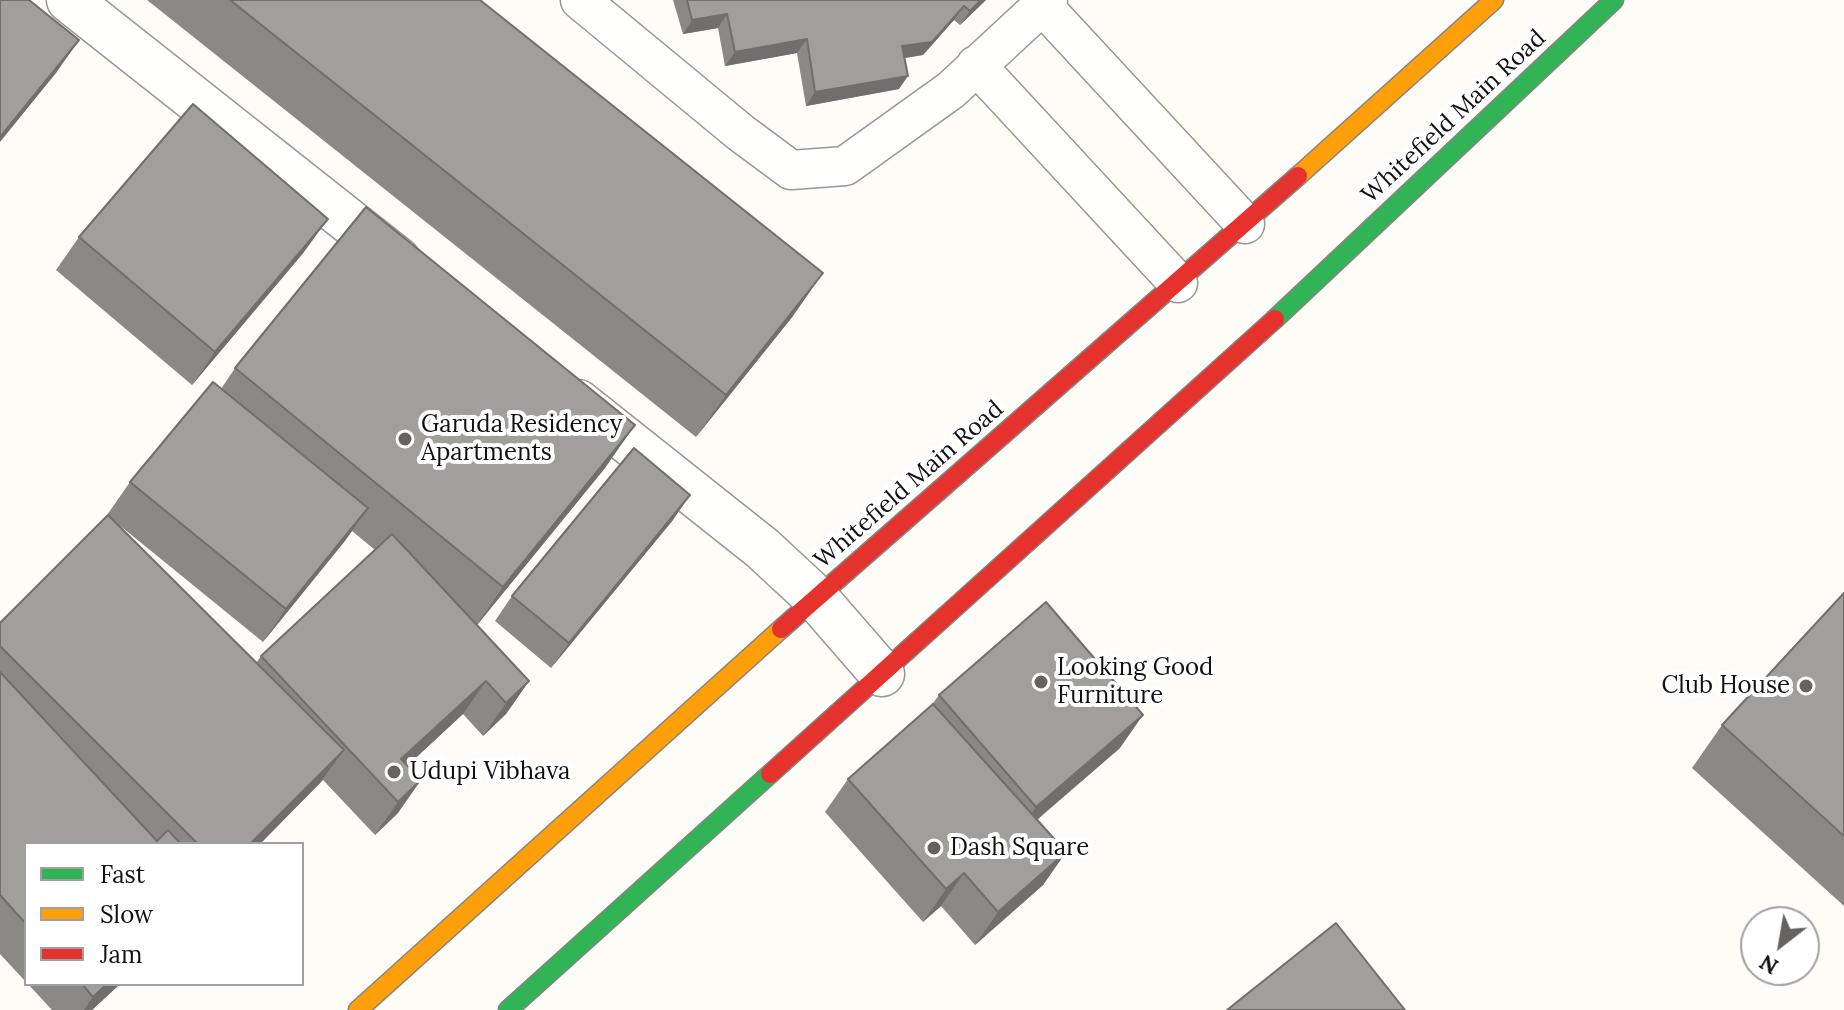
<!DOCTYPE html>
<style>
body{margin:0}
#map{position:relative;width:1844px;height:1010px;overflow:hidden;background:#fdfcf7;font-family:Lora,serif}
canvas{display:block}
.legend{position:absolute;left:24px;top:842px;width:280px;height:144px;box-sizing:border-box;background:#fff;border:2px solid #a0a0a0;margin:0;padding:10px 14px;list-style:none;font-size:24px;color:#111}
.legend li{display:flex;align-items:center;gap:16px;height:40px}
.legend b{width:40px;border:2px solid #a0a0a0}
.north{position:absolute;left:1740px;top:906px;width:80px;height:80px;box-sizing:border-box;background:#fff;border:2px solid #a0a0a0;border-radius:50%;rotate:211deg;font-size:22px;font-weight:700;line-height:32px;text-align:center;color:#111}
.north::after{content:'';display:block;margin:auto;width:28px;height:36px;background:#646362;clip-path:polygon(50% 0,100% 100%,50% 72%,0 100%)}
</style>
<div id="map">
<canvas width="1844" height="1010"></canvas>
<ul class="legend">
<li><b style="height:10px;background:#30b455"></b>Fast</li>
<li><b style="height:10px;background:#ff9f0a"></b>Slow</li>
<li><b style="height:10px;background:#e5322d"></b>Jam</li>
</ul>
<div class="north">N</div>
</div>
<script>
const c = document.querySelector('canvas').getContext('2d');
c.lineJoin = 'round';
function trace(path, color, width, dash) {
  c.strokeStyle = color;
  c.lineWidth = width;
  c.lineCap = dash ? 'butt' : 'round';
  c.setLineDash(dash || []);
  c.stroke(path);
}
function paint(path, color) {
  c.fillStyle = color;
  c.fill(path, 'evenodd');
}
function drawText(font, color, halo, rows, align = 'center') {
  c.font = font + ' Lora,serif';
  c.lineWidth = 8;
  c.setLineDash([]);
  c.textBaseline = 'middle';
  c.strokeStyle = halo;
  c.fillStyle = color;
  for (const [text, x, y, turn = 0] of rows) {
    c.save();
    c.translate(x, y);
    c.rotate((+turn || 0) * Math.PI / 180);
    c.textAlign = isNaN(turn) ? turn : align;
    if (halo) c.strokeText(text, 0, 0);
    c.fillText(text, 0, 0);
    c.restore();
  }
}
const lane = new Path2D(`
 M 580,0 L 741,133 L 791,170 L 845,166 L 951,90 L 1048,0
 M 1042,5 L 1245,224
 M 976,65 L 1178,283`);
const street = new Path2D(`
 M 69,0 L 398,260
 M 578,402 L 762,548 L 816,598 L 882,674`);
const fast = new Path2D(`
 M 1275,319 L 1614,0
 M 508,1010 L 770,774`);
const slow = new Path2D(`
 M 1298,176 L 1494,0
 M 358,1010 L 781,629`);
const jam = new Path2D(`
 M 781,629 L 1298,176
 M 770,774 L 1275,319`);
const wall = new Path2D(`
 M 147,0 L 480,0 L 793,316 L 696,437 Z
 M 673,0 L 986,0 L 960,25 L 954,20 L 923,55 L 904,58 L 899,89 L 806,106 L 797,53 L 725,66 L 718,28 L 683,34 Z
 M 79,237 L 304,252 L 192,385 L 56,270 Z
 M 235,368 L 605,468 L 477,625 L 529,681 L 506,714 L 483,736 L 463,714 L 407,766 L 398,813 L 375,835 L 323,780 L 260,844 L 26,844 L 26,982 L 0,954 L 0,623 L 108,516 L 107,515 L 130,482 L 221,389 ZM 113,520 L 263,642 L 352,531 L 375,550 L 261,656 L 256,663 Z
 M 673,520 L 551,668 L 495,621 L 512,596 Z
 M 1844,593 L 1844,906 L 1692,768 L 1722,725 Z
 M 939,695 L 1120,748 L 1037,820 L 1066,852 L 1043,885 L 975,945 L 941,906 L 923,922 L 825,812 L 848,779 L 931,706 Z
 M 28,984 L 120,984 L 92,1010 L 52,1010 Z`);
const shadedWall = new Path2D(`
 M 981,0 L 986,0 L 960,25 L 970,11 Z
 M 964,6 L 954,20 L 923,55 L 892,60 L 902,46 Z
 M 727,14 L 718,28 L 683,34 L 692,20 Z
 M 807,39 L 797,53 L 725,66 L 735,52 Z
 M 79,40 L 56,73 L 0,142 L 0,137 Z
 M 908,76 L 899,89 L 806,106 L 815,92 Z
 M 328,219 L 304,252 L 192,385 L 215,352 Z
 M 823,273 L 793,316 L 696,437 L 726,395 Z
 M 635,425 L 605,468 L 473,630 L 503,587 Z
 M 690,495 L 673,520 L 551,668 L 569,643 Z
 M 368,508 L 345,541 L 263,642 L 286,609 Z
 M 486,681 L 463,714 L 384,787 L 401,759 Z
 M 529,681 L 506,714 L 483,736 L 506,703 Z
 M 1143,715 L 1120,748 L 1013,840 L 1036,807 Z
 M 344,750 L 320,783 L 260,844 L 250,844 Z
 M 421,780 L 398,813 L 375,835 L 398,802 Z
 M 1066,852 L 1043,885 L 975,945 L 998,912 Z
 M 964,873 L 941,906 L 923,922 L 946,889 Z
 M 107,984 L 120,984 L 92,1010 L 84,1010 L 93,997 Z`);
const building = new Path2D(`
 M 0,0 L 29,0 L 79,40 L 0,137 Z
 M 230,0 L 480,0 L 823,273 L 726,395 Z
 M 687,0 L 981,0 L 970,11 L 964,6 L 932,42 L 902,46 L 908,76 L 815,92 L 807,39 L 735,52 L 727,14 L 692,20 Z
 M 193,104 L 328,219 L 215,352 L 79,237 Z
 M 366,207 L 635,425 L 503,587 L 235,368 Z
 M 213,382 L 368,508 L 286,609 L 130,482 Z
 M 634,448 L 690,495 L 569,643 L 512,596 Z
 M 108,515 L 344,750 L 250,844 L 198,844 L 0,646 L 0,623 Z
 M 392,534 L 529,681 L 506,703 L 486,681 L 401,759 L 421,780 L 398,802 L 261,656 Z
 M 1844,593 L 1844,836 L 1722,725 Z
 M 1046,602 L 1143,715 L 1036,807 L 939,695 Z
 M 0,672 L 157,841 L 168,830 L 181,844 L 26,844 L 26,924 L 0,895 Z
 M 933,704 L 1066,852 L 998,912 L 964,873 L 946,889 L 848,779 Z
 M 1336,923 L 1405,1010 L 1227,1010 Z
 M 82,984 L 107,984 L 93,997 Z`);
const markers = [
 [405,439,8,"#646362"],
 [1041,682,8,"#646362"],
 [1806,686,8,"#646362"],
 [394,772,8,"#646362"],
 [934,848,8,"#646362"]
];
const streetNames = [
 ["Whitefield Main Road",1454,117,-43],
 ["Whitefield Main Road",909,485,-41]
];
const poiNames = [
 ["Garuda Residency",421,425],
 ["Apartments",421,453],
 ["Looking Good",1057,668],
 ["Furniture",1057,696],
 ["Club House",1790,686,"right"],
 ["Udupi Vibhava",410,772],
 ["Dash Square",950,848]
];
trace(lane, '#979795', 41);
trace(street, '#979795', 47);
trace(fast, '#858482', 21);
trace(slow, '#858482', 21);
trace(jam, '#858482', 21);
trace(lane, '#fffffe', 38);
trace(street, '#fffffe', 44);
trace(fast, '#30b455', 18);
trace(slow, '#ff9f0a', 18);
trace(jam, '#e5322d', 18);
paint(wall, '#8a8986');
paint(shadedWall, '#716f6d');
paint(building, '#a19f9c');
trace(building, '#716f6d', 2);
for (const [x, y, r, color] of markers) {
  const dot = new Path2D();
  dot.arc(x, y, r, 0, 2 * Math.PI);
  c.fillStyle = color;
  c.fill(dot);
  trace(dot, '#fff', 3);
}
drawText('24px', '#111', '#fff', streetNames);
drawText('24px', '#111', '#fff', poiNames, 'left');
</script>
